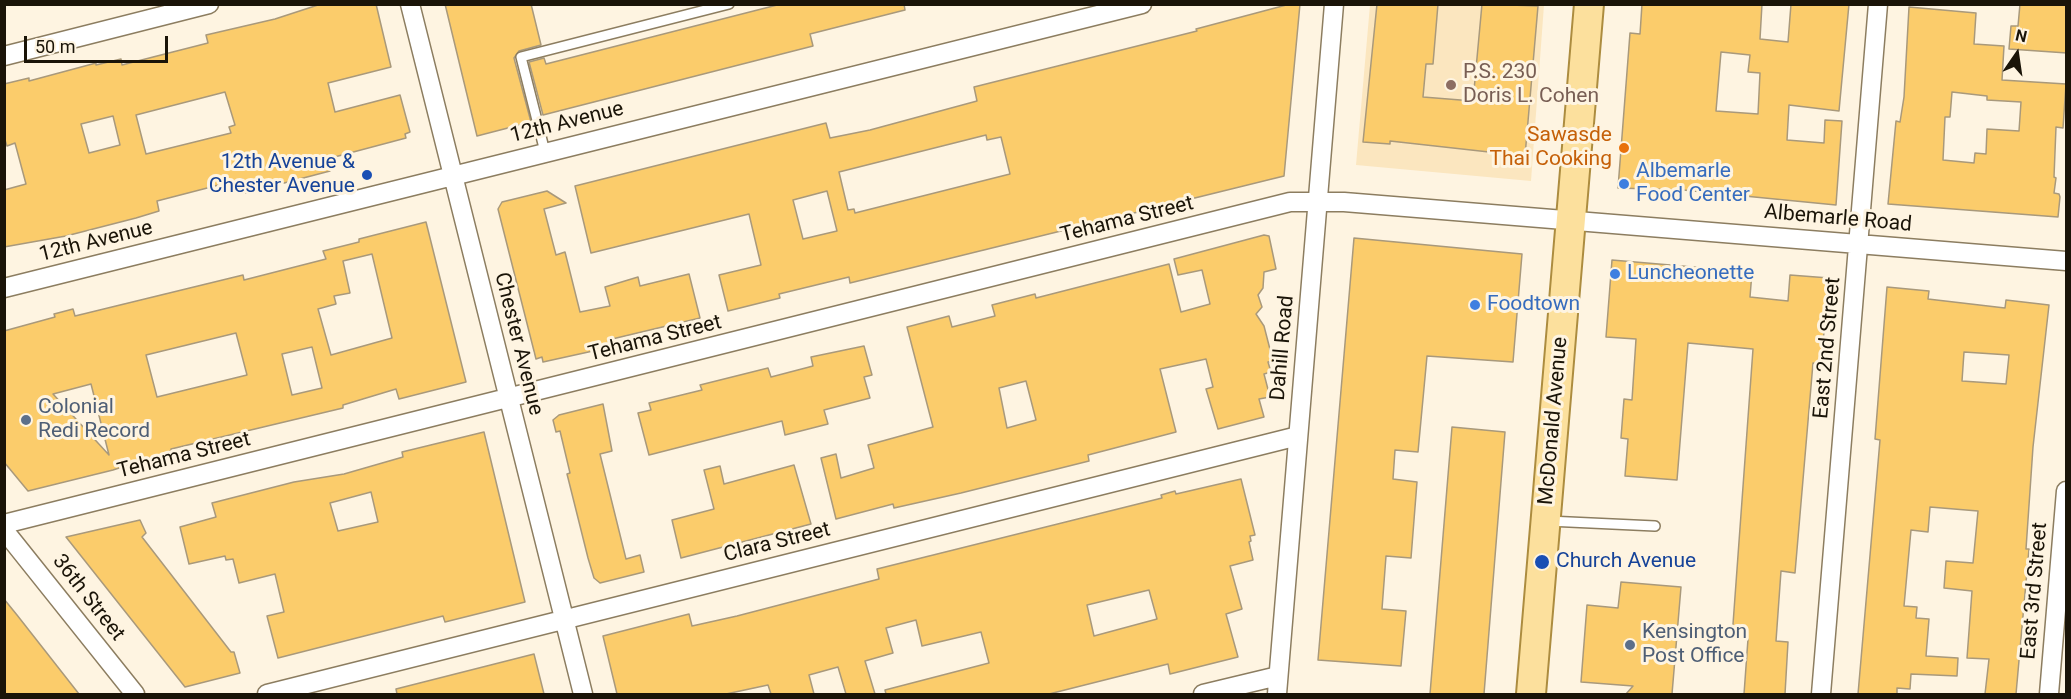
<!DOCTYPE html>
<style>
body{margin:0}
#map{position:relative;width:2071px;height:699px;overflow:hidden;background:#fef4e1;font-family:Roboto,sans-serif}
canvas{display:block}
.frame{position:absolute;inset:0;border:6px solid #1a1408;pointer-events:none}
.north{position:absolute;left:1987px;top:24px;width:60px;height:60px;-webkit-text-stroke:4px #fef4e1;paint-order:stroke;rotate:13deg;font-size:16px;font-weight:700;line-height:24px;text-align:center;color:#1a1408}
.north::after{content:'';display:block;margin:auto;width:21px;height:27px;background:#1a1408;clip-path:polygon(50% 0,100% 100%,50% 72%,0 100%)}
.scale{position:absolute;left:24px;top:36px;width:144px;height:27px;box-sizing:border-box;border:3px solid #1a1408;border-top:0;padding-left:8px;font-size:18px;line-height:21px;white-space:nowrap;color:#1a1408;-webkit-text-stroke:4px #fef4e1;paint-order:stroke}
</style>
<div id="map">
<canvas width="2071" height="699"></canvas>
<div class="frame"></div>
<div class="north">N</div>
<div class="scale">50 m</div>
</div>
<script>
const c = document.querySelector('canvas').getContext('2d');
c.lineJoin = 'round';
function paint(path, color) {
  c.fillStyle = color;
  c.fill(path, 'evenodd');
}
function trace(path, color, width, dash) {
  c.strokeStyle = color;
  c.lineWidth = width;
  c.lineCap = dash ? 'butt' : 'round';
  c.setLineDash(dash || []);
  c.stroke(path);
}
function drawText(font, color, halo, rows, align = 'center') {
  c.font = font + ' Roboto,sans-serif';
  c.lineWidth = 6;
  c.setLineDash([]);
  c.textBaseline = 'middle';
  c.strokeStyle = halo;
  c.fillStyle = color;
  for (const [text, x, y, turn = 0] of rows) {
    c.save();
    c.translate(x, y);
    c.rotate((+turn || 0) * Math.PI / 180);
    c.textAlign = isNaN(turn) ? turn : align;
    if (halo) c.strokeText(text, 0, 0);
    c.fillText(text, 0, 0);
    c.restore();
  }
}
const built = new Path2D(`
 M 1370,5 L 1544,5 L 1531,181 L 1356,165 Z`);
const building = new Path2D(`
 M 321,4 L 376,4 L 391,67 L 328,83 L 335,112 L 400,95 L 410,132 L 405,134 L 406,138 L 327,159 L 330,171 L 246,193 L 242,179 L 157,201 L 159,211 L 136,218 L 66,236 L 4,247 L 4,190 L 26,184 L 15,143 L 7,146 L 4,137 L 4,84 L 29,78 L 29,81 L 96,63 L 96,65 L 121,59 L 122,65 L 157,56 L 208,43 L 206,35 L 275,19 ZM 225,92 L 235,125 L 229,127 L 231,133 L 146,154 L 136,115 ZM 113,116 L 120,145 L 89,153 L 81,124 Z
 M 445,4 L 531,4 L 541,45 L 519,51 L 514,58 L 531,122 L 477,136 Z
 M 781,4 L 904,4 L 905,10 L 810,34 L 813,46 L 543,115 L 529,62 L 544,58 L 546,64 Z
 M 1290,4 L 1300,4 L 1284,176 L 850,283 L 849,277 L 779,294 L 780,298 L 728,311 L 719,275 L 761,265 L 749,214 L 591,253 L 575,186 L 826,123 L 830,138 L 870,130 L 977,101 L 974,87 L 1197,31 L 1196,29 ZM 986,135 L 987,140 L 1001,137 L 1010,174 L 855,213 L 854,209 L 848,210 L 839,172 ZM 827,191 L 837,231 L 803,239 L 793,200 Z
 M 1377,4 L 1438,4 L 1433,64 L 1426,64 L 1423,97 L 1473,101 L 1482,4 L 1538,6 L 1525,156 L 1390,141 L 1390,144 L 1363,142 Z
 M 1642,4 L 1762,4 L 1760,39 L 1788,42 L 1791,4 L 1849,4 L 1839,111 L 1789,105 L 1787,140 L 1824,143 L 1825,120 L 1842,121 L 1836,205 L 1683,190 L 1618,188 L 1630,33 L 1640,34 ZM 1721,52 L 1750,55 L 1748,72 L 1760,73 L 1758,114 L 1716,111 Z
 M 2020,4 L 2067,5 L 2067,53 L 2009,49 L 2011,26 L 2018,26 Z
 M 1909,7 L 1976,13 L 1974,44 L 2004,46 L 2002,80 L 2066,84 L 2063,128 L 2056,127 L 2054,177 L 2056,178 L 2054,193 L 2059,194 L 2060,197 L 2058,217 L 1888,204 L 1896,121 L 1900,122 L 1904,97 ZM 1952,92 L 1987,96 L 1987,100 L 2021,102 L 2019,131 L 1987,129 L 1986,154 L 1975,153 L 1974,163 L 1943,160 L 1945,117 L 1950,117 Z
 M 547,191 L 566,203 L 544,209 L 556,255 L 565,252 L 580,312 L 610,306 L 605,287 L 638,277 L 640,286 L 689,274 L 700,318 L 608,340 L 610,346 L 593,351 L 543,362 L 542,357 L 536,359 L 498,209 L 502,202 Z
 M 426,222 L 466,382 L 399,399 L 396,389 L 343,405 L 343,408 L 171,449 L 171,451 L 113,470 L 28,491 L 4,462 L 4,331 L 55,317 L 54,314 L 73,309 L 75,316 L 243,275 L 244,280 L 326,259 L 323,251 L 359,242 L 359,239 ZM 372,254 L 392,338 L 331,355 L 318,309 L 336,304 L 334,296 L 350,293 L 343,261 ZM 236,333 L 247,375 L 157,397 L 146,355 ZM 312,347 L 322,388 L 292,395 L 282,354 ZM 91,384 L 109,455 L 53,394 Z
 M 1264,235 L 1269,236 L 1276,269 L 1264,272 L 1263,288 L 1258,295 L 1262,307 L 1256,314 L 1264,326 L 1273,361 L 1268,362 L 1271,372 L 1264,374 L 1270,397 L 1259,399 L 1264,417 L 1218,429 L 1206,389 L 1213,387 L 1206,359 L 1160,369 L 1176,432 L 1088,455 L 1089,461 L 961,493 L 894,508 L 893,504 L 836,519 L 821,458 L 836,454 L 841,478 L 874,468 L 868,445 L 933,427 L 907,327 L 949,316 L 952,327 L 995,316 L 992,305 L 1035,294 L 1036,298 L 1169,264 L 1181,312 L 1210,304 L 1202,270 L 1178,275 L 1174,259 ZM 1026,381 L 1036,420 L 1007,428 L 999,388 Z
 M 1354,238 L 1522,254 L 1513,362 L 1427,356 L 1418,452 L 1395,450 L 1393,479 L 1417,482 L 1411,558 L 1386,556 L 1382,609 L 1406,611 L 1401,666 L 1318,660 Z
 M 1612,260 L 1752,272 L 1750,297 L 1788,301 L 1790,275 L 1829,278 L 1821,364 L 1813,363 L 1795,573 L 1781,571 L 1776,641 L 1788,642 L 1785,694 L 1744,694 L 1748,639 L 1732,638 L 1753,349 L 1688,343 L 1677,480 L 1625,476 L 1628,439 L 1621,438 L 1624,399 L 1632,400 L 1636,339 L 1606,337 Z
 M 1887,287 L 1929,291 L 1928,299 L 2005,308 L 2006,300 L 2049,305 L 2033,447 L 2026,549 L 2029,549 L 2016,694 L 1985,694 L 1989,659 L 1967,658 L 1972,591 L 1944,588 L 1946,561 L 1973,563 L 1978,511 L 1930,507 L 1928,532 L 1911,530 L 1904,606 L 1917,607 L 1916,618 L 1929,619 L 1926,656 L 1958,658 L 1957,676 L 1911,674 L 1910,689 L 1897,688 L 1897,694 L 1858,694 L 1880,440 L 1875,439 ZM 1964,352 L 2009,355 L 2006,384 L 1962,381 Z
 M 864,346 L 872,375 L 864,377 L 870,398 L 824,410 L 828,424 L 785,435 L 782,421 L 649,455 L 638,413 L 651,410 L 649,403 L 702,390 L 700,385 L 768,368 L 771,377 L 813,366 L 811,357 Z
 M 603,404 L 612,451 L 600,454 L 626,559 L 640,555 L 644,572 L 600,583 L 594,578 L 588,558 L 567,474 L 570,473 L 560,431 L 556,432 L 553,420 L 559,415 Z
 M 1452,427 L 1505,432 L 1484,694 L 1430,694 Z
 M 484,432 L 525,602 L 445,622 L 443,616 L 278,658 L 267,616 L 284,612 L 275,574 L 239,583 L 233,559 L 226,560 L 225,556 L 189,564 L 180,527 L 216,517 L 212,503 L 294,482 L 344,474 L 403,457 L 402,452 ZM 371,492 L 378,522 L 338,531 L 330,503 Z
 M 794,465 L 811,524 L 681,558 L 672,520 L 714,509 L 704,470 L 720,466 L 724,484 Z
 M 1241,479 L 1255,535 L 1250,536 L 1251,541 L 1249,542 L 1253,560 L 1230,566 L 1242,609 L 1226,614 L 1238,657 L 1170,674 L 1168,664 L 1049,694 L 886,694 L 885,690 L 989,663 L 981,632 L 922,646 L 916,620 L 886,628 L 893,653 L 865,661 L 875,694 L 846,694 L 838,667 L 809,675 L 814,694 L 771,694 L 768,685 L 726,694 L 617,694 L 603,636 L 689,614 L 692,626 L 737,616 L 879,579 L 877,569 L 1162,498 L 1161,495 L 1175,491 L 1176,494 ZM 1149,590 L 1157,619 L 1094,636 L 1087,605 Z
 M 140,520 L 146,533 L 142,537 L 231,652 L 234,652 L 240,673 L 185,687 L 66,537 Z
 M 1621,582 L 1681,587 L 1672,694 L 1626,694 L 1633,686 L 1581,682 L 1587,605 L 1618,608 Z
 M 4,599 L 17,615 L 79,694 L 4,694 Z
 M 534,654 L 544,694 L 397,694 L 396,689 Z`);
const service = new Path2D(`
 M 545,152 L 521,57 L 729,4
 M 1548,521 L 1655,526`);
const minor = new Path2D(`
 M 410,4 L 583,694
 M 4,56 L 209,4
 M 4,288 L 1142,4
 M 4,524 L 1290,202 L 1344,202 L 2066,261
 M 4,530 L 135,694
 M 267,694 L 1298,436
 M 1203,694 L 1278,676
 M 1277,694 L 1334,4
 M 1821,694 L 1878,4
 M 2049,694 L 2066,491`);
const primary = new Path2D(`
 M 1531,694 L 1589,4`);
const markers = [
 [1451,85,6,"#8d6e63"],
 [1624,148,6,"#e8710a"],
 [367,175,6,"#1a4fb4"],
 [1624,184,6,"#3f7fe0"],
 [1615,274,6,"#3f7fe0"],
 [1475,305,6,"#3f7fe0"],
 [26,420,6,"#5c6f8a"],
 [1542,562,8,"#1a4fb4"],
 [1630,645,6,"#5c6f8a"]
];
const educationNames = [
 ["P.S. 230",1463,73],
 ["Doris L. Cohen",1463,97]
];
const streetNames = [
 ["12th Avenue",567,123,-14],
 ["Albemarle Road",1838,219,5],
 ["Tehama Street",1127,220,-14],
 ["12th Avenue",96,242,-14],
 ["Tehama Street",655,339,-14],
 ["Chester Avenue",518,344,76],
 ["Dahill Road",1283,348,-85],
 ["East 2nd Street",1828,348,-85],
 ["McDonald Avenue",1554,421,-85],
 ["Tehama Street",184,456,-14],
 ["Clara Street",777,543,-14],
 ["East 3rd Street",2035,591,-85],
 ["36th Street",88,598,52]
];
const foodNames = [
 ["Sawasde",1612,136],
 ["Thai Cooking",1612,160]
];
const transitNames = [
 ["12th Avenue &",355,163],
 ["Chester Avenue",355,187],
 ["Church Avenue",1556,562,"left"]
];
const shopNames = [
 ["Albemarle",1636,172],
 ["Food Center",1636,196],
 ["Luncheonette",1627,274],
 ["Foodtown",1487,305]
];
const serviceNames = [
 ["Colonial",38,408],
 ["Redi Record",38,432],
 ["Kensington",1642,633],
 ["Post Office",1642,657]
];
paint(built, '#fbe6bf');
paint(building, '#fbcc6b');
trace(building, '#a9997b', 1.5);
trace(service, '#8c7d60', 12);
trace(minor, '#8c7d60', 21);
trace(primary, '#ac8c3f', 32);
trace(service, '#fff', 9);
trace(minor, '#fff', 18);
trace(primary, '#fce09d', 28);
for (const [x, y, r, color] of markers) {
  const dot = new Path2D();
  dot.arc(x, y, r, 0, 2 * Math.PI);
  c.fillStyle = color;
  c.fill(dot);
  trace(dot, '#fef4e1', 2);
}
drawText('21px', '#785e54', '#fef4e1', educationNames, 'left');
drawText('21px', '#1a1408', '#fef4e1', streetNames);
drawText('21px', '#c56008', '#fef4e1', foodNames, 'right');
drawText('21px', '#164399', '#fef4e1', transitNames, 'right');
drawText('21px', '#366cbe', '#fef4e1', shopNames, 'left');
drawText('21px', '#4e5e75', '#fef4e1', serviceNames, 'left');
</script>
